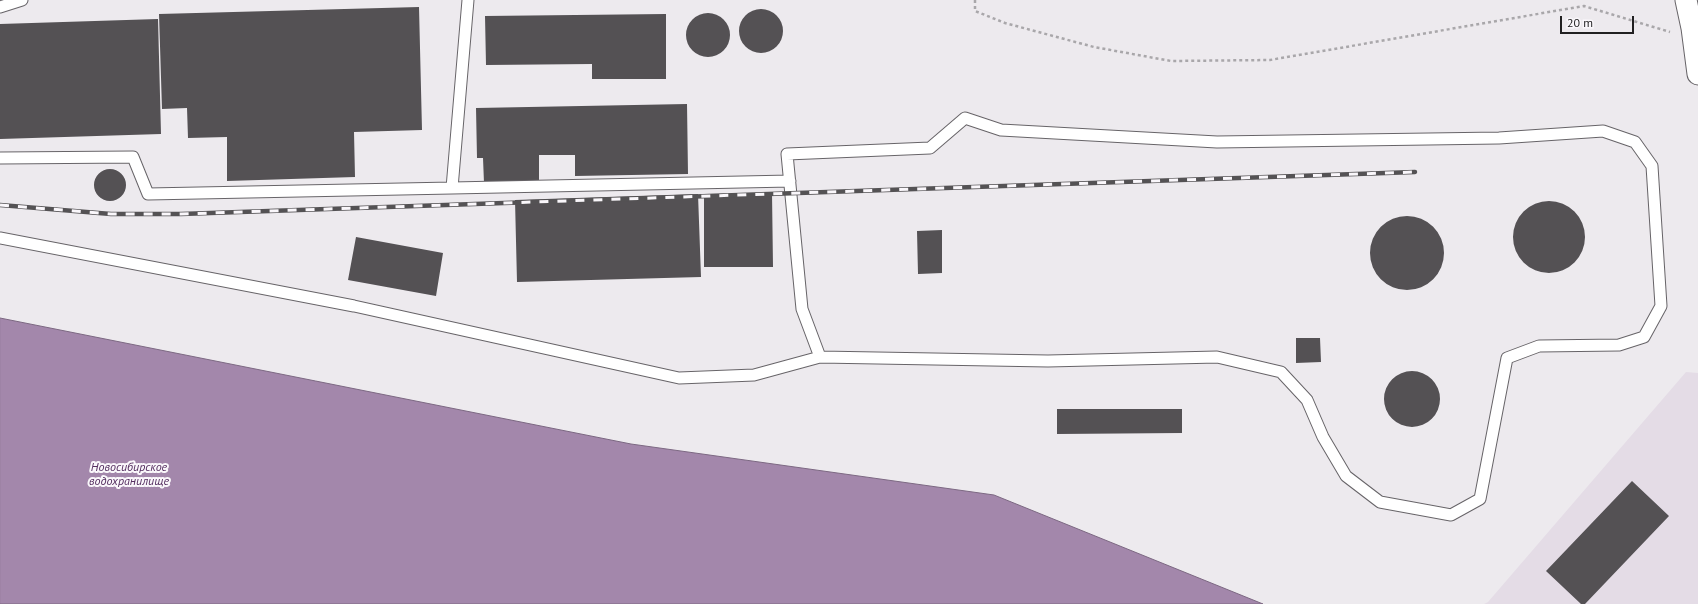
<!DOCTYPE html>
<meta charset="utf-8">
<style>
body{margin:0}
#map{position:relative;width:1698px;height:604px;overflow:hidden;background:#edeaee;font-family:"PT Sans",sans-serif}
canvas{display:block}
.scale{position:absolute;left:1560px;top:16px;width:74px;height:18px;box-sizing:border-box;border:2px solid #212021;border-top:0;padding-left:5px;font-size:12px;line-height:14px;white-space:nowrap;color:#212021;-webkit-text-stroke:3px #faf7fb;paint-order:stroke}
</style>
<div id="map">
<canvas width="1698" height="604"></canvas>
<div class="scale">20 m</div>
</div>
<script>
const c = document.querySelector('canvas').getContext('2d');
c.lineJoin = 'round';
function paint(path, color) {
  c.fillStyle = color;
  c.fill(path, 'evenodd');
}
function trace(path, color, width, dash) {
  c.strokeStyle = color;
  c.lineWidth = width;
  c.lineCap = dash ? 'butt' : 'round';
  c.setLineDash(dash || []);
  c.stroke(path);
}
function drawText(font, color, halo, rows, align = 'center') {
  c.font = font + ' "PT Sans",sans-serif';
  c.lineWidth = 4;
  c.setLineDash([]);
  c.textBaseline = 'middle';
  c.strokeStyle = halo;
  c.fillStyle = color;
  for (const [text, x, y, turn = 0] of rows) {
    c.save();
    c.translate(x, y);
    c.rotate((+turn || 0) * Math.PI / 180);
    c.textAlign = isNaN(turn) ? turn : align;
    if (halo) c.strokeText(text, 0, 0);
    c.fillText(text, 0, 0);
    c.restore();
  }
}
const built = new Path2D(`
 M 1686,372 L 1698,373 L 1698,604 L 1484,604 L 1488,602 Z`);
const water = new Path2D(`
 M 0,318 L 631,444 L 994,495 L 1263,604 L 0,604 Z`);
const building = new Path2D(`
 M 419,7 L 422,130 L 354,132 L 355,177 L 227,181 L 227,137 L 188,138 L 187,108 L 162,109 L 159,14 Z
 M739 31a22 22 0 1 1 44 0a22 22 0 1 1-44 0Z
 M686 35a22 22 0 1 1 44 0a22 22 0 1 1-44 0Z
 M 666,14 L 666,79 L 592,79 L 592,64 L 486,65 L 485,16 Z
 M 158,19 L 161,134 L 0,139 L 0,24 Z
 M 687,104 L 688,174 L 575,176 L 575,155 L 539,155 L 539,183 L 484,183 L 483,158 L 477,158 L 476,108 Z
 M94 185a16 16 0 1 1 32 0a16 16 0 1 1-32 0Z
 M 772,193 L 773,267 L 704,267 L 704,194 Z
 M 698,194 L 701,277 L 517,282 L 515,200 Z
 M1513 237a36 36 0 1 1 72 0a36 36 0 1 1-72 0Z
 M1370 253a37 37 0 1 1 74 0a37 37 0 1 1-74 0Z
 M 942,230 L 942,273 L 918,274 L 917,231 Z
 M 356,237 L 443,253 L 436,296 L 348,280 Z
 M 1296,338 L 1320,338 L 1321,362 L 1296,363 Z
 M1384 399a28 28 0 1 1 56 0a28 28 0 1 1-56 0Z
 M 1057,409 L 1182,409 L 1182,433 L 1057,434 Z
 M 1632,481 L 1669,516 L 1585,604 L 1581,604 L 1546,571 Z`);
const path = new Path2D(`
 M 975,0 L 975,11 L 1005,23 L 1094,47 L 1171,61 L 1270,60 L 1584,6 L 1670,32`);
const lane = new Path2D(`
 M 0,7 L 22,0
 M 965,118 L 1001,130 L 1217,142 L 1499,138 L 1603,131 L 1635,142 L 1652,166 L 1661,306 L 1644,337 L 1619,345 L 1539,346 L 1507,358 L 1480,499 L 1451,515 L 1380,502 L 1346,476 L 1323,437 L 1307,400 L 1281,372 L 1217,357 L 1048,361 L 820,357 L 802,309 L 787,154 L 930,148 Z
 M 0,158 L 133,157 L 148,194 L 452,188 L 468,0
 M 452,188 L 790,181
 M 0,238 L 354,306 L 679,378 L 754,375 L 820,357`);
const street = new Path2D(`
 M 1686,0 L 1692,28 L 1698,74`);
const rail = new Path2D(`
 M 0,205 L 111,214 L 181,214 L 1415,172`);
const waterNames = [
 ["Новосибирское",129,468],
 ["водохранилище",129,482]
];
paint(built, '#e4dce6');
paint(water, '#a387ab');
trace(water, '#7c6882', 1);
paint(building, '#545154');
trace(lane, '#676468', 13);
trace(street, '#676468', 23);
trace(path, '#a9a7aa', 2.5, [3, 3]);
trace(lane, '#fff', 11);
trace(street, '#fff', 21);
trace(rail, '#545254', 4.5);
trace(rail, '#faf7fb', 3, [9]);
drawText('italic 12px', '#563061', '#faf7fb', waterNames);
</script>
